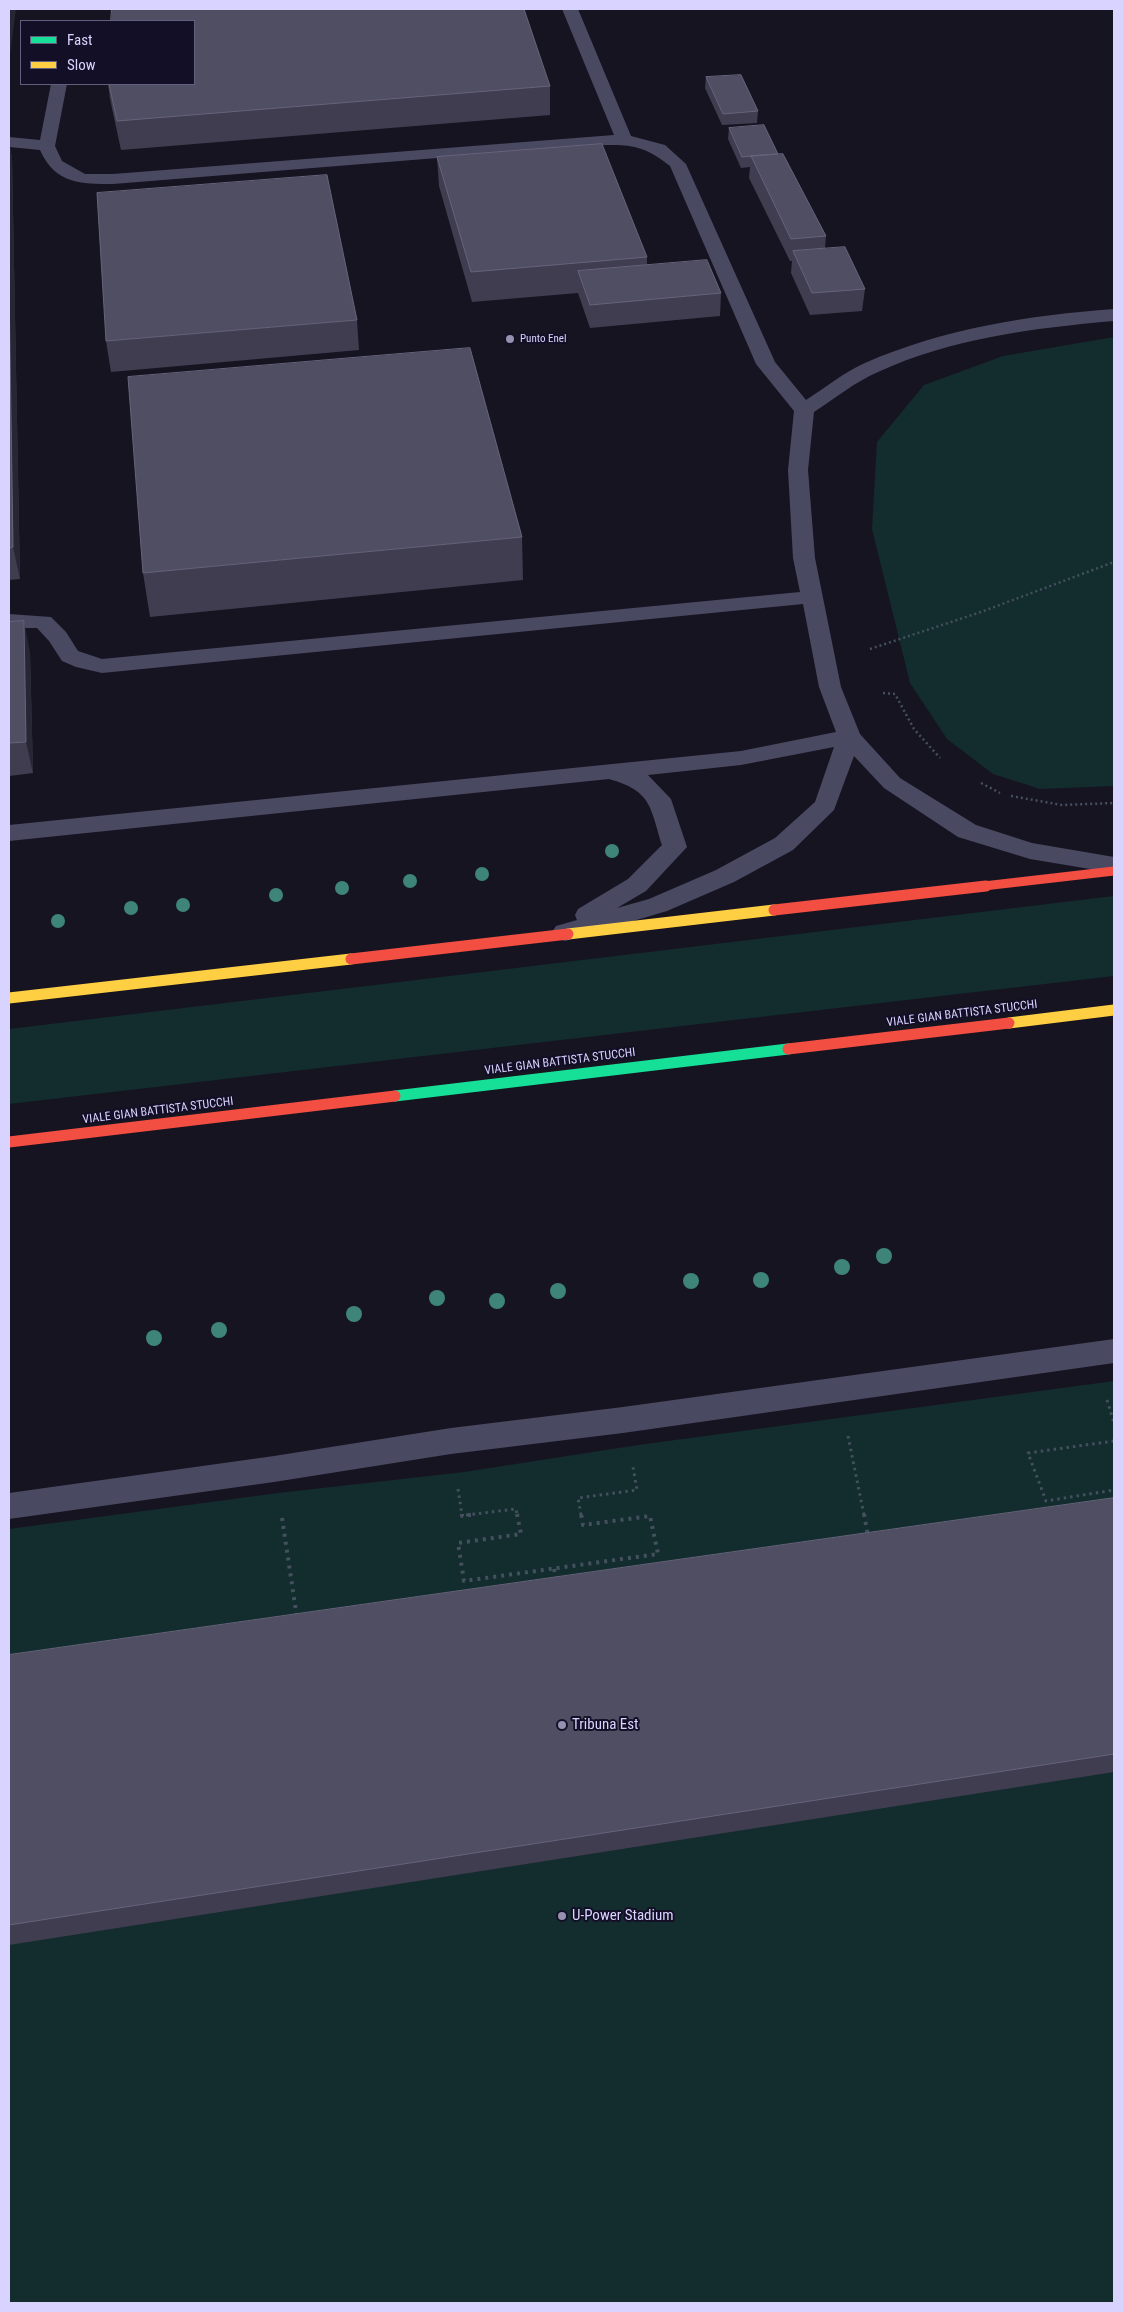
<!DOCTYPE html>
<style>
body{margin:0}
#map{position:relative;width:1123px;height:2312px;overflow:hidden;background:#161421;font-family:"Roboto Condensed",sans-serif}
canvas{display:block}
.frame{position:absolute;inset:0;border:10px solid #d9d4ff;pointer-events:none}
.legend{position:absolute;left:20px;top:20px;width:175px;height:65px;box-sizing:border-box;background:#130f26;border:1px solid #625e7d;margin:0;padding:6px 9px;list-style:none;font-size:15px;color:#d9d4ff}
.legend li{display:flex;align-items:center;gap:10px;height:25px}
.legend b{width:25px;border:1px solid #625e7d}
</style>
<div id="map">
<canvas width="1123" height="2312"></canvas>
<div class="frame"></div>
<ul class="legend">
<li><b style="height:6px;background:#16e098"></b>Fast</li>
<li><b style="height:6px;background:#ffcf43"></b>Slow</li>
</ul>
</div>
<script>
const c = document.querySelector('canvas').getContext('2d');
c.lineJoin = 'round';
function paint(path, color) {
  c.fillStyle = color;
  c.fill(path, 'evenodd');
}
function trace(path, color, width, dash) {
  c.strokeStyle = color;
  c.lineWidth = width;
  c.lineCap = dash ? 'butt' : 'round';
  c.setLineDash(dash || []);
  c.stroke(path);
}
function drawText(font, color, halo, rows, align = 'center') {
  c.font = font + ' "Roboto Condensed",sans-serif';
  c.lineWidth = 4;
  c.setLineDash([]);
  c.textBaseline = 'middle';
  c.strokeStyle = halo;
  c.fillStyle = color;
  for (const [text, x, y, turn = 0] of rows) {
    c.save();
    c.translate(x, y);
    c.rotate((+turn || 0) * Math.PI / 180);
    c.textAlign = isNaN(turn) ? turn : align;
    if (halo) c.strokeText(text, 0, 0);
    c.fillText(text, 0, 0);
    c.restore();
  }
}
const green = new Path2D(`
 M 1114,337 L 1114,786 L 1040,789 L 993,774 L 947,739 L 910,683 L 872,529 L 877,442 L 924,385 L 1003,356 Z
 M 1114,896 L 1114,976 L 9,1104 L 9,1029 Z
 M 1114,1381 L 1114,2303 L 9,2303 L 9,1529 L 278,1493 L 464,1472 L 638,1445 Z`);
const pathFar2 = new Path2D(`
 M 870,649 L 981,612 L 1114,562
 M 883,693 L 895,694 L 914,729 L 940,758
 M 981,783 L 1000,793
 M 1011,796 L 1062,805 L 1114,803`);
const pathFar1 = new Path2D(`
 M 1107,1400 L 1114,1423
 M 848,1436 L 864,1515
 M 1114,1441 L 1028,1453 L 1046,1501 L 1114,1490
 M 458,1489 L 462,1515
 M 466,1515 L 516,1509 L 517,1515
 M 581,1515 L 578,1498 L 637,1490 L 633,1467`);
const path = new Path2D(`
 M 462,1514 L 462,1516 L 476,1514
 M 517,1514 L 521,1534 L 458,1543 L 464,1581 L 658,1554 L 650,1516 L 583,1525 L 581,1514
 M 864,1514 L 868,1536
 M 282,1518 L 297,1618
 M 554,1569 L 557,1581`);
const lane = new Path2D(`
 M 562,9 L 578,9 L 631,136 L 665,145 L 686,164 L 775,362 L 806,400 C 825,388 844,372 865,363 C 942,329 1030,315 1114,309 L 1114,321 C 1034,328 952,338 878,372 C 855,382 834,399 814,412 L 808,470 L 815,558 L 841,687 L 860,734 L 900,778 L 976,825 L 1032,843 L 1114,857 L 1114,873 L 1030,859 L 958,837 L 884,788 L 854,756 L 834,810 L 793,850 L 734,882 L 667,911 L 565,941 L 556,938 L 552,932 L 556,926 L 577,920 L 575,915 L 578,909 L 628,879 L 662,845 C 650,807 652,791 609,779 L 9,841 L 9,825 L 741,751 L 836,732 L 819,687 L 803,604 L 102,673 L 76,667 L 62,661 L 49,641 L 37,628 L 9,628 L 9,614 L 51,617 L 66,632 L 78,651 L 102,659 L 800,592 L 793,558 L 788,470 L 794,411 L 756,364 L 670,166 C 641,142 623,144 587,146 L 113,184 C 81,184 55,184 40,150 L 9,147 L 9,137 L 40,140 L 51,84 L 67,84 L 55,146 L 62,161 L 85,174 L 113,174 L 614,135 ZM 834,747 L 815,802 L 775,838 L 716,870 L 649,899 L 617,908 L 646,891 L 687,847 L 671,799 L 648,775 L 741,765 Z`);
const street = new Path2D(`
 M 1114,1339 L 1114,1363 L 623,1433 L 451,1454 L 274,1482 L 9,1519 L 9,1493 L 274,1456 L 451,1428 L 623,1407 Z`);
const fast = new Path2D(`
 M 395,1096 L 788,1049`);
const slow = new Path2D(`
 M 568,934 L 774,910
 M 9,998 L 351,959
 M 1009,1023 L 1114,1010`);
const jamFar1 = new Path2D(`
 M 975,887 L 1114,871`);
const jam = new Path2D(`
 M 774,910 L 986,886
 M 351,959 L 568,934
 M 788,1049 L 1009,1023
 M 9,1142 L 395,1096`);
const trees = [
 [612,851,7],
 [482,874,7],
 [410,881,7],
 [342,888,7],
 [276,895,7],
 [183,905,7],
 [131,908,7],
 [58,921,7],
 [884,1256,8],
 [842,1267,8],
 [761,1280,8],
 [691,1281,8],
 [558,1291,8],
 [437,1298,8],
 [497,1301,8],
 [354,1314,8],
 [219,1330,8],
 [154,1338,8]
];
const wall = new Path2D(`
 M 706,77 L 758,111 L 757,123 L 722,125 L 705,88 Z
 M 108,84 L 550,86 L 550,115 L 121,150 L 110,99 Z
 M 729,128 L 778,154 L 826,236 L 825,249 L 865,289 L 862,311 L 810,315 L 791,273 L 792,261 L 790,261 L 749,178 L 750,167 L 741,168 L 728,139 Z
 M 9,142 L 12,158 L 20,579 L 9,580 Z
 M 437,157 L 647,257 L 647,265 L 721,293 L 720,316 L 590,328 L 578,293 L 472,302 L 439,186 Z
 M 357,320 L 359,350 L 111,372 L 106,341 Z
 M 522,537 L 523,580 L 150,617 L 143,573 Z
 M 9,622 L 30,652 L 33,773 L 9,776 Z
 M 1114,1498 L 1114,1772 L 9,1945 L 9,1655 Z`);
const shadedWall = new Path2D(`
 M 9,9 L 16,9 L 9,62 Z
 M 9,142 L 12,158 L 20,579 L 13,547 L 9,285 Z
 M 24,621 L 30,652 L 33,773 L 26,742 Z`);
const building = new Path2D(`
 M 112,9 L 524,9 L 550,86 L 117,121 L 109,84 L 194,84 L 194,21 L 111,21 Z
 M 741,75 L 758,111 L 723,114 L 706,77 Z
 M 764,125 L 778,154 L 742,157 L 729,128 Z
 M 602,144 L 647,257 L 471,272 L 437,157 Z
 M 783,154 L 826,236 L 791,239 L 751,156 Z
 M 327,175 L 357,320 L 106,341 L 97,193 Z
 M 845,247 L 865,289 L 812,293 L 793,251 Z
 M 707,260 L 721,293 L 590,305 L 578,271 Z
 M 9,285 L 13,547 L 9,548 Z
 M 470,348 L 522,537 L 143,573 L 128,377 Z
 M 24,621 L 26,742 L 9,743 L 9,622 Z
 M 1114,1498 L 1114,1754 L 9,1925 L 9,1655 Z`);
const markers = [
 [510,339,5,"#9591b1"],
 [562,1725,5,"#9591b1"],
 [562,1916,5,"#9591b1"]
];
const farPoinames = [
 ["Punto Enel",520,339]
];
const streetNames = [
 ["VIALE GIAN BATTISTA STUCCHI",962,1014,-7],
 ["VIALE GIAN BATTISTA STUCCHI",560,1062,-7],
 ["VIALE GIAN BATTISTA STUCCHI",158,1111,-7]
];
const nearPoinames = [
 ["Tribuna Est",572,1725],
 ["U-Power Stadium",572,1916]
];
paint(green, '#132c2d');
trace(pathFar2, '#44505f', 2.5, [2, 3]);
trace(pathFar1, '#44505f', 3, [2.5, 4]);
trace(path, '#44505f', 4, [3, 5]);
paint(lane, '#4a4962');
paint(street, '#4a4962');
trace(fast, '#16e098', 11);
trace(slow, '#ffcf43', 11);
trace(jamFar1, '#f24e42', 9);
trace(jam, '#f24e42', 11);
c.fillStyle = '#3e8478';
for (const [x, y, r] of trees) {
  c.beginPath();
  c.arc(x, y, r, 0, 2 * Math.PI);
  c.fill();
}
paint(wall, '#403d50');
paint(shadedWall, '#282635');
paint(building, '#504e63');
trace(building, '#66637b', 1);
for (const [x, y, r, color] of markers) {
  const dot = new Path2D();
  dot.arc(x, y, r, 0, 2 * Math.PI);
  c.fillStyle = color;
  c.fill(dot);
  trace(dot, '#130f26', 2);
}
drawText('11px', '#d9d4ff', '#130f26', farPoinames, 'left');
drawText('12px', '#d9d4ff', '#130f26', streetNames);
drawText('15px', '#d9d4ff', '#130f26', nearPoinames, 'left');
</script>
